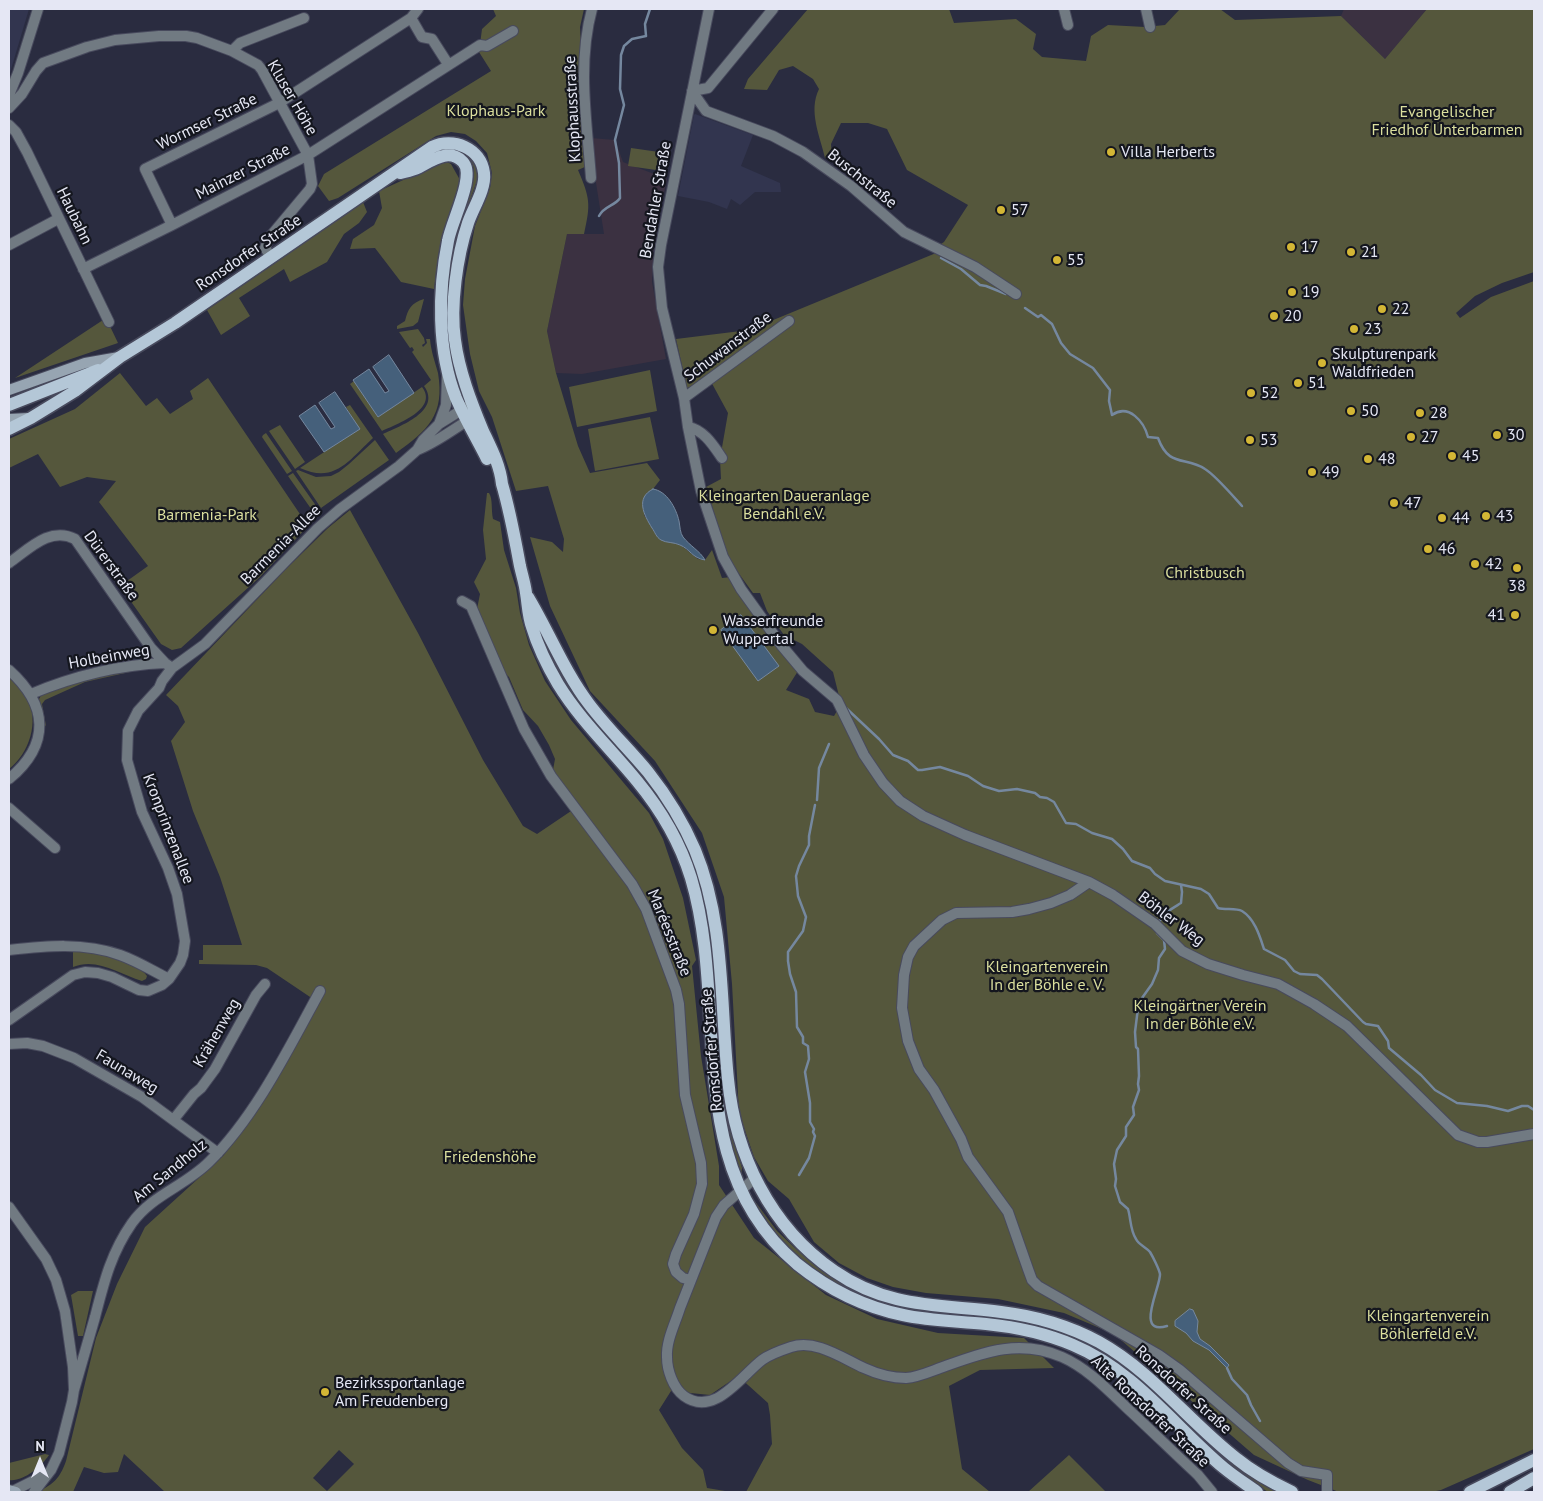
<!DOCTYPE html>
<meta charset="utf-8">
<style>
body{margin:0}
#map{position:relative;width:1543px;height:1501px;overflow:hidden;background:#2a2c40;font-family:"PT Sans",sans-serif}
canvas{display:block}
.frame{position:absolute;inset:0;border:10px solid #e5e7f4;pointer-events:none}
.north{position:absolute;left:15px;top:1436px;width:50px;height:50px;-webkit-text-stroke:4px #14161e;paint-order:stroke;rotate:0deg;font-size:14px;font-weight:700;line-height:20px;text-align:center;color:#e5e7f4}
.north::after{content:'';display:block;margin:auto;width:18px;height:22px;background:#e5e7f4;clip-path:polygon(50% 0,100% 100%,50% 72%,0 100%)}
</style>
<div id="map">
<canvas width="1543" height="1501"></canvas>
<div class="frame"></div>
<div class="north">N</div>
</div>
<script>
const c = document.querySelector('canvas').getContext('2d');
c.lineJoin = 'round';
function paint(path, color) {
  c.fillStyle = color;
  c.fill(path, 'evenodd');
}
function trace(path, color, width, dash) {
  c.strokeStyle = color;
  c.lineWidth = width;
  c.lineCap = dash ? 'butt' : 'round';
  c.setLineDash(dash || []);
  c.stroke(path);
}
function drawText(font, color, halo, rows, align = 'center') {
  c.font = font + ' "PT Sans",sans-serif';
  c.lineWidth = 4.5;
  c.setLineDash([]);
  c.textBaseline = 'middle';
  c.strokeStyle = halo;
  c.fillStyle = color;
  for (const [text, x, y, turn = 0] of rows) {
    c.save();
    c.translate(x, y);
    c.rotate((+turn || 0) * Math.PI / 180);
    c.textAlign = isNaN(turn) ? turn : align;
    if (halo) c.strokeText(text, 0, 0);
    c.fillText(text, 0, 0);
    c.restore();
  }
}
const built = new Path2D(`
 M 9,9 L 29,9 L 9,76 Z
 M 695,114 L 753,135 L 741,166 L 780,183 L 781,192 L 755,192 L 740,205 L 731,199 L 727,209 L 709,202 L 678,196 L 694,115 Z`);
const industrial = new Path2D(`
 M 1344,9 L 1427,9 L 1385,59 L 1341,16 Z
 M 591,138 L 615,140 L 623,162 L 667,179 L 654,240 L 652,282 L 666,359 L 582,374 L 556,373 L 547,331 L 567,234 L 604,234 L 594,170 Z`);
const green = new Path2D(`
 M 493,9 L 584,9 L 580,27 L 587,166 L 578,170 C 590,198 591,204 584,234 L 567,234 L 547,331 L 556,373 L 578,446 L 590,473 L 647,463 L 660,480 L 653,489 L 650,491 L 644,515 L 654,530 L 656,535 L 682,546 L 698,559 L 705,560 L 712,550 L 722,578 L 732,577 L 798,671 L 786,690 L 809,699 L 815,712 L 834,716 L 841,704 L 833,672 L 802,644 L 784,635 L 767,611 L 760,593 L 753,593 L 729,560 L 706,487 L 721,479 L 720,459 L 728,413 L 709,378 L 700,384 L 687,388 L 676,339 L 749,330 L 936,253 L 935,248 L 944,242 L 968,205 L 907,170 L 887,129 L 868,123 L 841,123 L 831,144 L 832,157 L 825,158 C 820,136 808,111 819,89 L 813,79 L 793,66 L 779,70 L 767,90 L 744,89 L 748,79 L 808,9 L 949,9 L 954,23 L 1016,19 L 1036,34 L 1033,49 L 1042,57 L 1086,61 L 1091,36 L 1108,25 L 1145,27 L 1165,25 L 1180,9 L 1220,9 L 1235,20 L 1341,16 L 1385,59 L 1427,9 L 1534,9 L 1534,272 L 1502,283 L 1475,296 L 1456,313 L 1460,318 L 1491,297 L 1534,281 L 1534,1449 L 1441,1490 L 1431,1492 L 1339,1492 L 1308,1480 L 1254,1455 L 1114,1334 L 1064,1313 L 998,1299 L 926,1293 L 893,1287 L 867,1278 L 839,1263 L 814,1242 L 789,1199 L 768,1181 L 754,1157 L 739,1113 L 732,984 L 724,897 L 702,833 L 655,761 L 590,691 L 550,606 L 530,537 L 552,542 L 563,552 L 564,539 L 548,486 L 516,491 L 492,417 L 479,391 L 470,354 L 463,305 L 465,279 L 475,226 L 490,188 L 492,173 L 487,153 L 476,141 L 465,134 L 451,132 L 436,136 L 338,198 L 329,201 L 318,186 L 324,174 L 491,71 L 479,52 L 482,29 L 496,16 Z
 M 445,147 L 470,155 L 478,169 L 478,178 L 465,214 L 454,262 L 465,393 L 461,396 C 447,354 445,316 449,272 C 450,262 450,251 453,242 C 457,226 476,183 474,169 C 471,155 457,151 445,147 Z
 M 631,148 L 659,152 L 656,170 L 628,166 Z
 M 445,161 L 451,164 L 460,180 L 439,252 L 434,289 L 401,282 L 375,248 L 350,249 L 353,239 L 374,225 L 382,208 L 379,191 Z
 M 363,202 L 367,212 L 359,223 L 344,234 L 327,262 L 290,282 L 284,269 L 239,298 L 250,316 L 221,335 L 207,310 Z
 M 424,299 L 418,322 L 413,326 L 397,329 L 397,326 L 405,321 C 408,309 411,303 424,299 Z
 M 103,320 L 108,322 L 118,343 L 15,378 Z
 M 418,329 L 424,338 L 425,343 L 422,345 L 423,347 L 427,343 L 426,339 L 430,339 C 431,351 435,362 438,373 C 445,415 428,430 396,453 L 383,434 C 400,426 442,411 424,386 L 431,380 L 412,352 L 414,350 L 412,347 L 410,348 L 399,332 Z
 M 650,370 L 657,411 L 577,427 L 569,387 Z
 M 120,373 L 146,406 L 157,398 L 170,414 L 193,399 L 190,391 L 208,378 L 308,526 L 260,577 L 181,648 L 172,650 L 161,644 L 120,586 L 148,566 L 99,502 L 116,481 L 87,477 L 60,487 L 38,454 L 9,468 L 9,439 L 75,409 Z
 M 354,381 L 378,417 L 422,387 C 439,409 397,424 382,431 L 350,384 Z
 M 350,405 L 373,438 C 349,460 335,484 300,468 L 359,429 L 346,407 Z
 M 650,417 L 659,459 L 595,471 L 588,429 Z
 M 280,425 L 305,462 L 295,469 L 269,431 Z
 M 266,433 L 292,471 L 287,474 L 262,437 L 263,435 Z
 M 375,440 L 389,460 L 321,508 L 296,471 L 298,470 L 316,477 L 331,476 L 339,472 L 349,464 Z
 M 293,473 L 319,510 L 314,513 L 288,476 Z
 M 487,493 L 489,493 C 493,499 491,510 493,519 L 500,522 L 504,550 L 516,588 L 520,613 L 529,645 L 545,681 L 571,720 L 649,813 L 663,839 L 683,898 L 696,960 L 692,966 L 701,1056 L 719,1166 L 719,1185 L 754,1238 L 826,1295 L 877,1319 L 938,1333 L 1024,1338 L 1054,1368 L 980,1370 L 949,1386 L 962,1469 L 990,1492 L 746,1492 L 772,1444 L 770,1415 L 768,1403 L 738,1376 L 710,1395 L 671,1391 L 659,1410 L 682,1448 L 703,1470 L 707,1488 L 731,1492 L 165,1492 L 124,1454 L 118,1472 L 104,1473 L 84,1467 L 73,1492 L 38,1492 C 54,1483 59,1480 66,1461 L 96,1338 L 117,1284 L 145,1227 L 223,1156 L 256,1113 L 319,1003 L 267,968 L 256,965 L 199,964 L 199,960 L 203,960 L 203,945 L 242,945 L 220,877 L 193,811 L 171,741 L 185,722 L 178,706 L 166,695 L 286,569 L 328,528 L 350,510 L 418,633 L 483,760 L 523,826 L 537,834 L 577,807 L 553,770 L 555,759 L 549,745 L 538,726 L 523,710 L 509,677 L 498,667 L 477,609 L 480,594 L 474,582 L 486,559 L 483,530 ZM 339,1450 L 354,1464 L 327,1491 L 313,1478 Z
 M 537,624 L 669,811 L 684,837 L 694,863 L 708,913 L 736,1146 L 742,1168 L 741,1176 L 725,1121 L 691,862 L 566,687 C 555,667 542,646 537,624 Z
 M 134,669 L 134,671 L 85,682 L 45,700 L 42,704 L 46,726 L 42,723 L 39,699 L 43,692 L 55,686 Z
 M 9,677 C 15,683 23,690 27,698 C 40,721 29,754 9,769 Z
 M 73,950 C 91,952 138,961 147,976 L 146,979 L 142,981 C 119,974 97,957 73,967 Z
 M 751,1196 L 777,1231 L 795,1248 L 835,1278 L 990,1316 L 1042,1325 L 1073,1336 L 1099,1349 L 1119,1360 L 1137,1375 L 1223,1456 L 1248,1475 L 1282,1492 L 1268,1492 L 1233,1469 L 1087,1346 L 919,1313 L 867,1300 L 837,1284 L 803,1261 L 780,1240 L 757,1209 Z
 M 78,1291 L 93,1291 L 83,1336 L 78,1336 L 71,1295 Z
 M 45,1454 L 49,1455 C 41,1467 23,1482 9,1480 L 9,1463 Z
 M 1069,1455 L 1106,1492 L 1028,1492 Z`);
const water = new Path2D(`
 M 389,355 L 414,393 L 378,417 L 353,380 L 369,369 L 385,393 L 389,391 L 373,367 Z
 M 335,392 L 360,429 L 324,452 L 299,416 L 315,405 L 331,429 L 335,427 L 319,403 Z
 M 653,489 C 667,491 676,508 679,521 C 680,526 680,533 683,537 C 690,546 700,551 705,560 C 692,558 690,549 680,545 C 674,542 666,543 661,540 C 656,537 655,532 652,528 C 644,515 635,498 653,489 Z
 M 741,615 L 779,666 L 758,681 L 721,630 Z
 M 1190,1309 L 1193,1310 L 1198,1321 L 1197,1332 L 1200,1339 L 1210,1346 L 1229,1365 L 1227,1368 L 1209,1350 L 1193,1341 L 1186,1333 L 1175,1326 L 1175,1321 Z`);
const stream = new Path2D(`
 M 599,216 C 604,206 615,206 620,198 L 619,163 L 615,140 L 624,105 L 620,89 L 621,55 L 624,46 L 632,39 L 646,36 L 645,24 L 650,9
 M 941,258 L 961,269 L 980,285 L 986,286 L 1006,294
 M 1025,308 L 1038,317 L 1041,315 L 1052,324 L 1061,343 L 1070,354 L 1093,368 L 1110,390 L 1109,401 L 1112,415 C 1129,403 1144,422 1148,437 L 1158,438 C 1169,468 1185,456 1205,469 C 1215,475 1233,496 1242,506
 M 846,708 L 879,739 L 893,755 L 908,761 L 918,770 L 922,770 L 940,767 L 968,776 L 983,786 L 999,791 L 1017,789 L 1035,793 L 1040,797 L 1047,798 L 1054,802 L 1066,823 L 1076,824 L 1092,833 L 1112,839 L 1123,849 L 1132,861 L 1150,868 L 1155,874 L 1165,881 L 1201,889 L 1209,894 L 1218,908 C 1225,910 1236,908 1242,911 C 1255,919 1260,937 1264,949 L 1285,960 L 1294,971 L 1300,974 L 1317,975 L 1322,979 L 1363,1022 L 1366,1024 L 1378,1026 L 1388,1041 L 1389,1048 L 1421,1075 L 1435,1090 L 1457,1103 L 1487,1106 L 1508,1111 L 1522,1106 L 1528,1106 L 1534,1110
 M 817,800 L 819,768 L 829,744
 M 1159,922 C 1163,913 1173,908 1181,903 L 1182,892 L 1181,885
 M 1157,933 L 1164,940 L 1165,949 L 1159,958 L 1158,970 L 1152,984 L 1142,998 L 1138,1008 L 1135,1032 L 1136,1047 L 1138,1049 L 1139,1076 L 1138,1084 L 1139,1090 L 1133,1107 L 1134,1115 L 1126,1127 L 1126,1136 L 1117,1150 L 1114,1164 L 1116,1179 L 1115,1186 L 1120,1202 L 1128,1209 C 1131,1219 1130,1230 1136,1239 C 1139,1245 1146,1247 1150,1252 C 1153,1257 1159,1269 1160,1274 C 1161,1286 1134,1336 1167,1326
 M 799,1175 L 809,1158 L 815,1136 L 813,1132 L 814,1129 L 810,1122 L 810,1103 L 805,1072 L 809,1059 L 808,1046 L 803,1043 L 803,1037 L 797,1027 L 796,992 L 790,974 L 788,961 L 788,952 L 803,931 L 806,917 L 798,896 L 796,876 L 799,866 L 809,845 L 809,836 L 815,805
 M 1227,1368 L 1232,1379 L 1247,1395 L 1251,1405 L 1260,1421`);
const street = new Path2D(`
 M 709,9 L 661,245 L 658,267 L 662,308 L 684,398 L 688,427 L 701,491 L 723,557 L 741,589 L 782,646 L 803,671 L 837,700 L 864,755 L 883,783 L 900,801 L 923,816 L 965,835 L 1089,882 L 1113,895 L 1155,924 L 1182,951 L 1208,964 L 1243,975 L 1278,984 L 1314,1004 L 1347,1026 L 1458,1135 L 1478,1142 L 1487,1142 L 1534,1134
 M 1064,9 L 1068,25
 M 1146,9 L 1150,27
 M 411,18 L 422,37 L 432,39 L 448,64
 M 232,51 L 240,43 L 304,18
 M 692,91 L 706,111 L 773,136 L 803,152 L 851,186 L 904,232 L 975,267 L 1016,294
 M 692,91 L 708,88 L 773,9
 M 9,95 L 18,73 L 38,9
 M 9,108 L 22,94 L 36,71 L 43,63 L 87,47 L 115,40 L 159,36 L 186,36 L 197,38 L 232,51 L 258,65 L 262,70 L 308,155 L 312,184 L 310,189 L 269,238 L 265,248 L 271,257
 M 9,125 L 16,132 L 27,152 L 109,322
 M 591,178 C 587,122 577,64 592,9
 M 172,225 L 145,169 L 279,103 L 411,18 L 418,9
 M 9,245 L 58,219
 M 83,269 L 172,225 L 308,155 L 480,45 L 487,46 L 513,31
 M 684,398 L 789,321
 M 439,424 L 446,405 L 447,376
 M 688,427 C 704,430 713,445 722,458
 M 417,450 C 436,443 453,429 472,418
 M 9,563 C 29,549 50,526 75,539 L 151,648 L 165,663 L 172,668
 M 462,601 L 471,606 L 524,729 L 551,776 L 632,884 L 646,909 L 676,990 L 679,1004 L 685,1095 L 701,1163 L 702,1184 L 694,1214 L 676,1254 L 673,1264 L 676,1272 L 683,1278 L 691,1280
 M 9,670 C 48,705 51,744 9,779
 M 31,694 C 74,676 118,665 165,663
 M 9,808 L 55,848
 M 1089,882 L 1070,895 L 1051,903 L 1029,909 L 1012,912 L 956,913 L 942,920 L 914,946 L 908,957 L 904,975 L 902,1008 L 908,1041 L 919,1069 L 934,1090 L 961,1139 L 968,1157 L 1008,1212 L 1028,1269 L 1032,1280 L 1038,1286 L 1159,1355 L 1180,1370 L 1288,1463 L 1301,1471 L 1327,1475 L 1327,1492
 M 9,950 C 46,946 84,942 120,955 C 137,961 153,971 169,979
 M 9,1020 L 73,975 L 85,972 L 98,973 L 112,977 L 139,990 L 148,991 L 162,985 L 169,979 L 180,963 L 183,955 L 185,941 L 177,894 L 168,868 L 142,812 L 127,760 L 128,731 L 138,711 L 159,688 L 162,681 L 172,668 L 205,644 L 318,528 L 340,509 L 399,466 L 417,450 L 423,440 L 439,424 L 468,406
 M 9,1044 L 27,1043 L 43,1046 L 74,1058 L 142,1097 L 218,1153
 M 174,1119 L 194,1094 L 201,1088 L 215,1069 L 256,995 L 265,984
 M 755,1178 L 724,1205 L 716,1217 C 704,1247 692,1278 680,1308 C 675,1324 666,1341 667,1357 C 667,1370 673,1388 684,1396 C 714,1418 741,1376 762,1360 C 770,1354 782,1350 791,1347 C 816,1339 842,1358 864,1368 C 877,1374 892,1378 906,1378 C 918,1377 929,1372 940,1368 C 982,1353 1018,1338 1062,1357 C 1087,1368 1107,1389 1127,1408 C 1151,1430 1174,1453 1198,1475 L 1212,1492
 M 9,1207 L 46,1259 L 56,1280 L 65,1311 L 73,1367 L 74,1390 L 72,1402 L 59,1453 L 51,1470 L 34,1492
 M 74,1390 C 81,1366 88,1342 95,1317 C 104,1282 111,1253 132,1223 C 152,1195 185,1186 209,1162 C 255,1117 289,1048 320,991
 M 13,1491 L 45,1475`);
const secondary = new Path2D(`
 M 9,390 L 85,363 L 119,357
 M 9,419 L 28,418
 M 9,1490 L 16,1492`);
const primary = new Path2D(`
 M 400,173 C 405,172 410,171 415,169 C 429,163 448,146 463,162 C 476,176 451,222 448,241 C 438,291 437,350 456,398 C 465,419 477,439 487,459
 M 9,405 L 98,370
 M 9,429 L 31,418 L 75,391 L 120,357 L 175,323 L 432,147 C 453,137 481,148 484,173 C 486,189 473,208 468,223 C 457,256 450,306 455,340 C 459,371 471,402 483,431 C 491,448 500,465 502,484 C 510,511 515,539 520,566 C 522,575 525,584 526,593 C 528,605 528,616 532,627 C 538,647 548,667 558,684 C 580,720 611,749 637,781 C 661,810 680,842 691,878 C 730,1008 680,1165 797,1264 C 828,1289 864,1307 903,1315 C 930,1321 958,1321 986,1324 C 1016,1327 1045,1333 1073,1345 C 1135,1371 1174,1426 1224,1468 C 1235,1477 1246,1484 1257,1492
 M 528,597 C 549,632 564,671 589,704 C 607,728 629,749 648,772 C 667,796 683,822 695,850 C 725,922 720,1002 728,1079 C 735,1154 770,1227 834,1271 C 889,1309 939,1304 1001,1312 C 1035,1316 1069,1326 1099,1342 C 1153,1372 1189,1422 1237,1459 C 1254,1473 1273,1483 1292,1492
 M 1470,1492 L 1534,1460
 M 1510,1492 L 1534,1478`);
const markers = [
 [1111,152,5,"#d3b635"],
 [1001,210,5,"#d3b635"],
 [1291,247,5,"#d3b635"],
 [1351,252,5,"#d3b635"],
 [1057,260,5,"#d3b635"],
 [1292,292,5,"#d3b635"],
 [1382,309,5,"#d3b635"],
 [1274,316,5,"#d3b635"],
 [1354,329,5,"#d3b635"],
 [1322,363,5,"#d3b635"],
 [1298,383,5,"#d3b635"],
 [1251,393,5,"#d3b635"],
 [1351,411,5,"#d3b635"],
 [1420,413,5,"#d3b635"],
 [1497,435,5,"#d3b635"],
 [1411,437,5,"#d3b635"],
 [1250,440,5,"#d3b635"],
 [1452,456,5,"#d3b635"],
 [1368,459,5,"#d3b635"],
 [1312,472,5,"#d3b635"],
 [1394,503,5,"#d3b635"],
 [1486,516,5,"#d3b635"],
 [1442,518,5,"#d3b635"],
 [1428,549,5,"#d3b635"],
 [1475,564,5,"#d3b635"],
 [1517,568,5,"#d3b635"],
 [1515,615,5,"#d3b635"],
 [713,630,5,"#d3b635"],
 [325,1392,5,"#d3b635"]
];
const streetNames = [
 ["Kluser Höhe",292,98,60],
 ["Klophausstraße",573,109,-93],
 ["Wormser Straße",207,122,-26],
 ["Mainzer Straße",243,172,-27],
 ["Buschstraße",862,179,39],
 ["Bendahler Straße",656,200,-80],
 ["Haubahn",74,216,64],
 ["Ronsdorfer Straße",249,253,-34],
 ["Schuwanstraße",728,347,-37],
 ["Barmenia-Allee",281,545,-45],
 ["Dürerstraße",111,566,54],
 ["Holbeinweg",109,657,-10],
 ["Kronprinzenallee",168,829,69],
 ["Böhler Weg",1171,919,37],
 ["Maréesstraße",669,933,68],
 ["Krähenweg",217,1033,-60],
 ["Ronsdorfer Straße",712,1050,-95],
 ["Faunaweg",127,1072,31],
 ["Am Sandholz",170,1171,-39],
 ["Ronsdorfer Straße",1183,1390,42],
 ["Alte Ronsdorfer Straße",1150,1412,43]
];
const parkNames = [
 ["Klophaus-Park",496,111],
 ["Evangelischer",1447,112],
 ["Friedhof Unterbarmen",1447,130],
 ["Kleingarten Daueranlage",784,496],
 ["Bendahl e.V.",784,514],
 ["Barmenia-Park",207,515],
 ["Christbusch",1205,573],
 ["Kleingartenverein",1047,967],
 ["In der Böhle e. V.",1047,985],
 ["Kleingärtner Verein",1200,1006],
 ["In der Böhle e.V.",1200,1024],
 ["Friedenshöhe",490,1157],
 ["Kleingartenverein",1428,1316],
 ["Böhlerfeld e.V.",1428,1334]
];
const poiNames = [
 ["Villa Herberts",1121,152],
 ["57",1011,210],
 ["17",1301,247],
 ["21",1361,252],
 ["55",1067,260],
 ["19",1302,292],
 ["22",1392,309],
 ["20",1284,316],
 ["23",1364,329],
 ["Skulpturenpark",1332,354],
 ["Waldfrieden",1332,372],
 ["51",1308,383],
 ["52",1261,393],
 ["50",1361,411],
 ["28",1430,413],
 ["30",1507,435],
 ["27",1421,437],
 ["53",1260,440],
 ["45",1462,456],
 ["48",1378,459],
 ["49",1322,472],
 ["47",1404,503],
 ["43",1496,516],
 ["44",1452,518],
 ["46",1438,549],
 ["42",1485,564],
 ["38",1517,586,"center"],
 ["41",1505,615,"right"],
 ["Wasserfreunde",723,621],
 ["Wuppertal",723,639],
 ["Bezirkssportanlage",335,1383],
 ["Am Freudenberg",335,1401]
];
paint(built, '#32354f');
paint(industrial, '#3b3141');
paint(green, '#55573c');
paint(water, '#45607b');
trace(water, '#75889f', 1);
trace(stream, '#75889f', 2.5);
trace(street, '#484a5d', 12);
trace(secondary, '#484a5d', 12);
trace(primary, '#484a5d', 15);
trace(street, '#717a82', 10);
trace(secondary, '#97a5b2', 10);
trace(primary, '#b4c7d7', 12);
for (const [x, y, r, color] of markers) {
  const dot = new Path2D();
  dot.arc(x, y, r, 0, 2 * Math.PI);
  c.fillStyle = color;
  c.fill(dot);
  trace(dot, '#14161e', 2);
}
drawText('16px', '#e5e7f4', '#14161e', streetNames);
drawText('16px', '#dbdf9e', '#14161e', parkNames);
drawText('16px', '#e5e7f4', '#14161e', poiNames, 'left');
</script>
